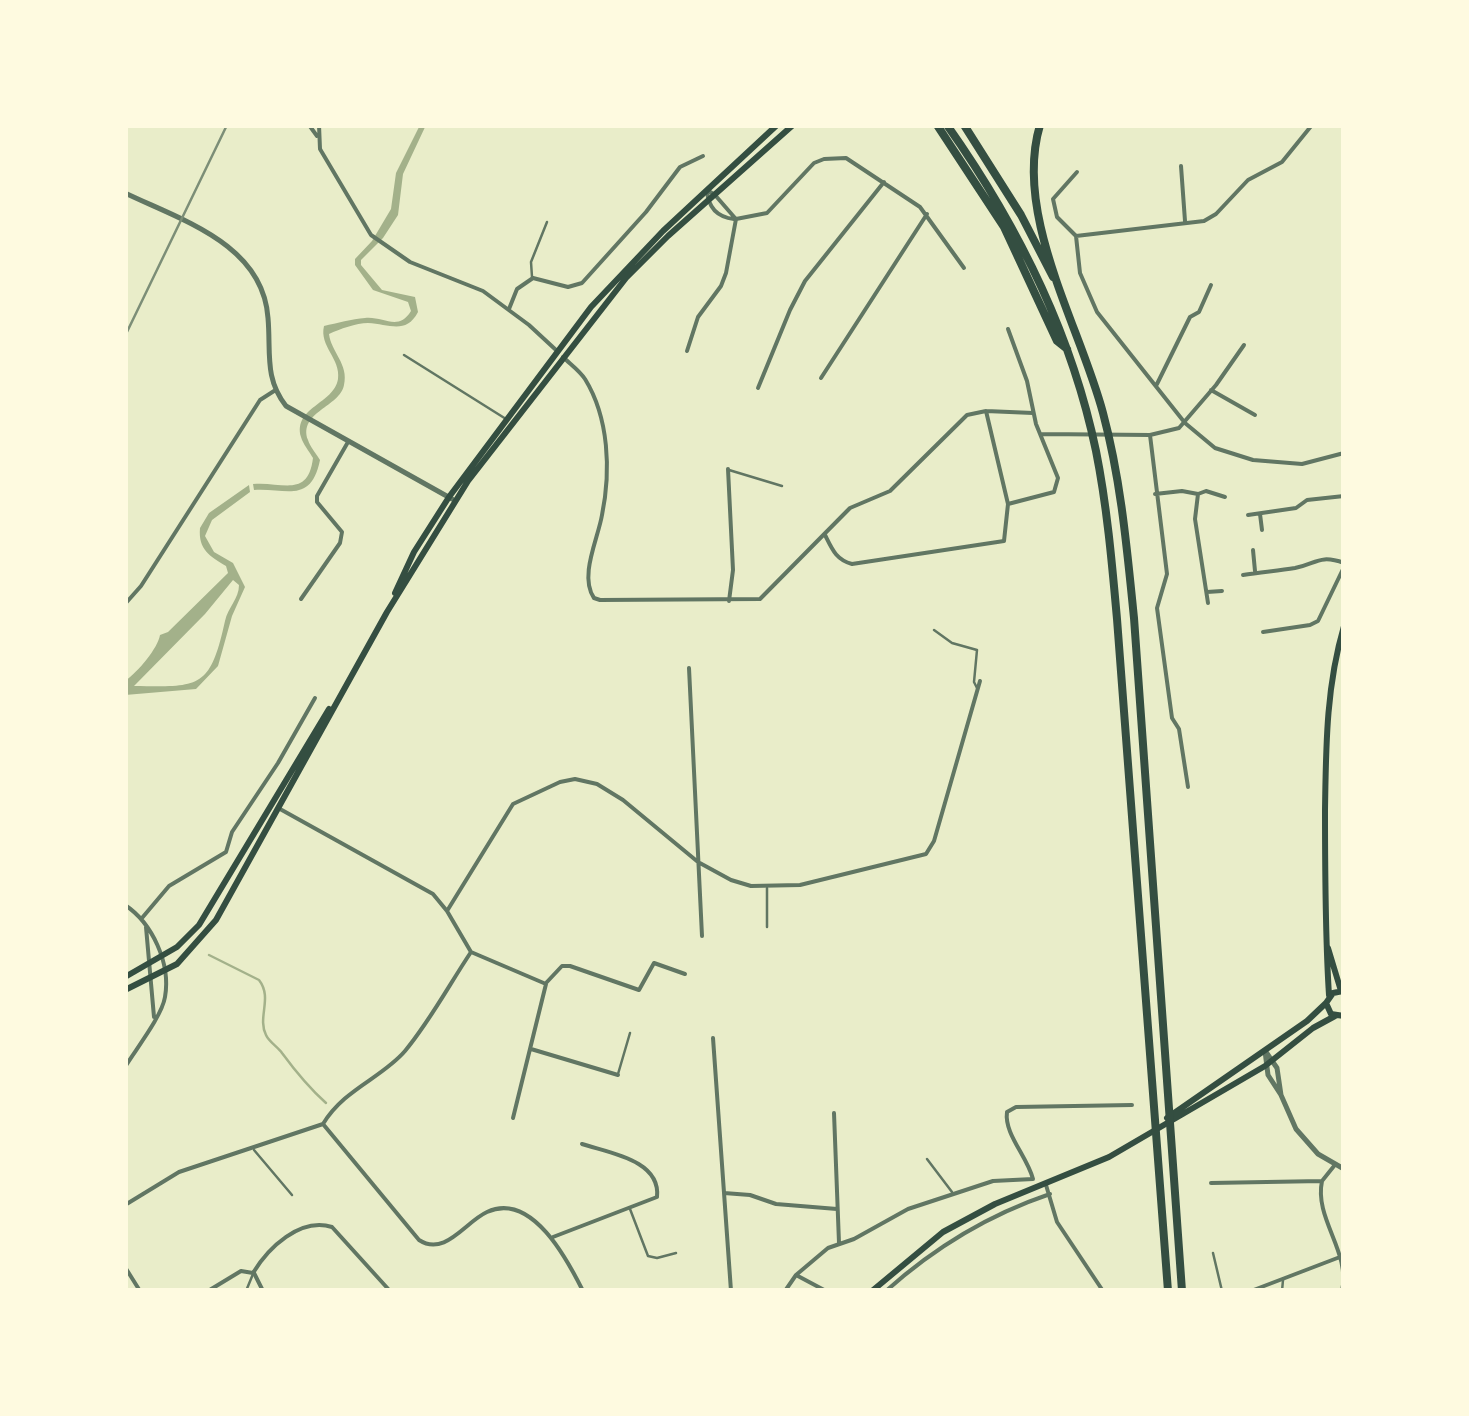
<!DOCTYPE html>
<style>
body{margin:0}
#map{position:relative;width:1469px;height:1416px;overflow:hidden;background:#e9edc9;font-family:Lora,serif}
canvas{display:block}
.frame{position:absolute;inset:0;border:128px solid #fefae0;pointer-events:none}
</style>
<div id="map">
<canvas width="1469" height="1416"></canvas>
<div class="frame"></div>
</div>
<script>
const c = document.querySelector('canvas').getContext('2d');
c.lineJoin = 'round';
function paint(path, color) {
  c.fillStyle = color;
  c.fill(path, 'evenodd');
}
function trace(path, color, width, dash) {
  c.strokeStyle = color;
  c.lineWidth = width;
  c.lineCap = dash ? 'butt' : 'round';
  c.setLineDash(dash || []);
  c.stroke(path);
}
const water = new Path2D(`
 M 420,125 L 426,125 L 403,174 L 398,215 L 383,238 L 361,260 L 361,265 L 382,290 L 415,297 L 418,312 C 406,335 389,324 368,323 C 356,323 340,329 329,334 C 331,352 349,364 344,385 C 340,407 298,412 308,440 C 310,447 316,453 320,460 C 311,504 287,488 254,490 L 253,484 C 281,481 308,499 313,458 C 309,451 303,444 301,437 C 293,407 334,404 338,379 C 341,359 319,346 324,326 C 337,323 352,319 365,318 C 384,316 398,332 411,311 L 408,302 L 373,290 L 355,265 L 355,259 L 372,241 L 391,209 L 396,173 Z
 M 249,485 L 250,492 L 212,520 L 205,536 L 214,552 L 233,563 L 245,587 L 232,616 L 218,666 L 196,689 L 125,695 L 125,681 C 138,672 158,648 160,635 L 168,632 L 228,573 L 226,566 C 210,556 198,550 200,528 L 209,513 ZM 233,580 L 239,585 C 239,599 228,607 225,621 C 210,689 200,687 134,686 L 205,614 Z`);
const stream = new Path2D(`
 M 209,955 L 259,980 C 273,998 257,1017 266,1035 C 269,1042 278,1047 282,1053 C 296,1072 308,1087 326,1103`);
const service = new Path2D(`
 M 532,277 L 531,262 L 547,222
 M 404,355 L 506,419
 M 729,470 L 782,486
 M 934,630 L 952,643 L 977,650 L 974,682 L 977,688
 M 767,888 L 767,927
 M 618,1074 L 630,1033
 M 254,1150 L 292,1195
 M 927,1159 L 952,1192
 M 630,1209 L 648,1256 L 657,1258 L 676,1253
 M 1213,1253 L 1222,1291
 M 246,1291 L 253,1274
 M 1282,1291 L 1283,1280`);
const minor = new Path2D(`
 M 309,125 L 317,136
 M 319,125 L 320,149 L 371,235 L 410,262 L 483,291 L 529,325 L 556,350
 M 1181,166 L 1185,221
 M 1077,172 L 1053,199 L 1057,217 L 1076,236 L 1080,273 L 1097,312 L 1185,423 L 1215,448 L 1253,460 L 1302,464 L 1344,453
 M 707,190 C 708,207 716,217 734,219
 M 707,190 L 715,195 L 735,218
 M 1076,236 L 1204,221 L 1216,214 L 1248,180 L 1282,162 L 1312,125
 M 509,309 L 517,289 L 533,278 L 568,287 L 582,283 L 646,212 L 680,167 L 703,156
 M 687,351 L 698,317 L 721,286 L 726,273 L 736,219 L 767,213 L 814,163 L 824,159 L 846,158 L 920,207 L 964,268
 M 563,357 C 570,364 579,370 585,379 C 609,418 611,471 602,515 C 598,539 579,576 594,598 L 600,600 L 760,599 L 850,508 L 890,491 L 967,415 L 986,411 L 1033,413
 M 821,378 L 927,214
 M 1157,384 L 1190,317 L 1199,312 L 1211,285
 M 758,388 L 790,310 L 805,281 L 884,182
 M 1211,390 L 1255,415
 M 986,411 L 1008,504
 M 1041,434 L 1150,435 L 1179,428 L 1216,385 L 1244,345
 M 1150,435 L 1167,574 L 1157,608 L 1172,718 L 1179,729 L 1188,787
 M 728,469 L 733,570 L 729,601
 M 1155,494 L 1182,491 L 1198,494 L 1195,519 L 1208,603
 M 1198,494 L 1206,491 L 1225,497
 M 1260,514 L 1262,530
 M 1248,515 L 1296,508 L 1307,500 L 1344,496
 M 825,535 C 832,549 836,560 852,564 L 1004,541 L 1008,504 L 1054,492 L 1058,478 L 1036,424 L 1027,381 L 1008,329
 M 1253,550 L 1255,571
 M 1243,575 C 1260,572 1277,571 1295,568 C 1316,564 1319,554 1344,563
 M 1207,592 L 1222,591
 M 301,599 L 340,543 L 342,532 L 317,502 L 317,496 L 348,442
 M 125,604 L 141,586 L 260,400 L 274,391
 M 1263,632 L 1310,625 L 1318,621 L 1344,567
 M 689,668 L 702,936
 M 280,809 L 433,894 L 447,911 L 471,952
 M 125,905 C 152,923 171,963 165,997 C 162,1016 136,1049 125,1067
 M 447,911 L 513,804 L 560,782 L 575,779 L 597,784 L 623,800 L 698,862 L 731,880 L 751,886 L 800,885 L 926,854 L 934,841 L 980,681
 M 142,918 L 169,886 L 226,852 L 232,832 L 278,763 L 315,698
 M 146,927 L 154,1017
 M 471,952 L 546,984 L 513,1118
 M 546,983 L 562,966 L 570,966 L 639,990 L 654,963 L 685,974
 M 713,1038 L 731,1291
 M 531,1049 L 618,1075
 M 834,1113 L 839,1243
 M 323,1124 L 419,1240 C 445,1257 465,1222 487,1212 C 532,1191 568,1261 583,1291
 M 323,1124 C 344,1089 382,1078 405,1051 C 430,1021 449,985 471,952
 M 1322,1181 C 1314,1219 1351,1252 1342,1291
 M 1211,1183 L 1322,1181 L 1334,1166
 M 1046,1185 L 1057,1222 L 1103,1291
 M 724,1193 L 750,1195 L 776,1204 L 837,1209
 M 125,1205 L 179,1172 L 323,1124
 M 553,1237 L 657,1197 C 661,1160 609,1153 582,1144
 M 125,1267 L 140,1291
 M 253,1273 C 268,1248 300,1217 332,1227 L 390,1291
 M 254,1273 L 263,1291
 M 796,1275 L 828,1248 L 854,1239 L 908,1209 L 993,1181 L 1033,1179 C 1027,1156 1004,1134 1007,1112 L 1016,1107 L 1132,1105
 M 208,1291 L 241,1271 L 253,1273
 M 785,1291 L 796,1275 L 826,1291
 M 886,1291 C 935,1247 988,1215 1050,1194
 M 1251,1291 L 1340,1257`);
const tertiary = new Path2D(`
 M 125,193 C 181,220 263,244 268,318 C 271,352 264,378 286,406 L 452,499
 M 1265,1051 L 1268,1075 L 1281,1095 L 1296,1129 L 1318,1154 L 1344,1169
 M 1266,1052 L 1277,1068 L 1281,1095`);
const secondary = new Path2D(`
 M 1328,948 L 1341,991
 M 1343,991 L 1333,993 L 1326,1003 L 1331,1014 L 1344,1016
 M 1329,995 C 1325,934 1325,872 1325,810 C 1326,747 1326,687 1344,626
 M 1167,1118 L 1307,1021 L 1326,1003
 M 872,1291 L 943,1232 L 995,1204 L 1109,1157 L 1265,1066 L 1313,1028 L 1335,1016`);
const primary = new Path2D(`
 M 395,593 L 414,552 L 449,497 L 591,307 L 663,231 L 777,125
 M 125,977 L 177,947 L 199,925 L 329,709
 M 125,990 L 177,964 L 216,920 L 387,612 L 468,481 L 626,278 L 668,236 L 793,125`);
const motorway = new Path2D(`
 M 937,125 L 1004,227 L 1057,341 L 1067,349
 M 947,125 C 1017,224 1071,331 1096,451 C 1107,506 1112,563 1117,619 L 1168,1291
 M 964,125 L 1021,215 L 1053,277
 M 1040,125 C 1013,215 1080,326 1103,413 C 1121,480 1127,549 1134,618 L 1182,1291`);
const rail = new Path2D(`
 M 125,336 L 227,125`);
paint(water, '#a3b18a');
trace(stream, '#a3b18a', 2.5);
trace(service, '#617663', 2.5);
trace(minor, '#617663', 4);
trace(tertiary, '#617663', 5);
trace(secondary, '#344e41', 6);
trace(primary, '#344e41', 6);
trace(motorway, '#344e41', 8);
trace(rail, '#7c8e77', 2.5);
</script>
